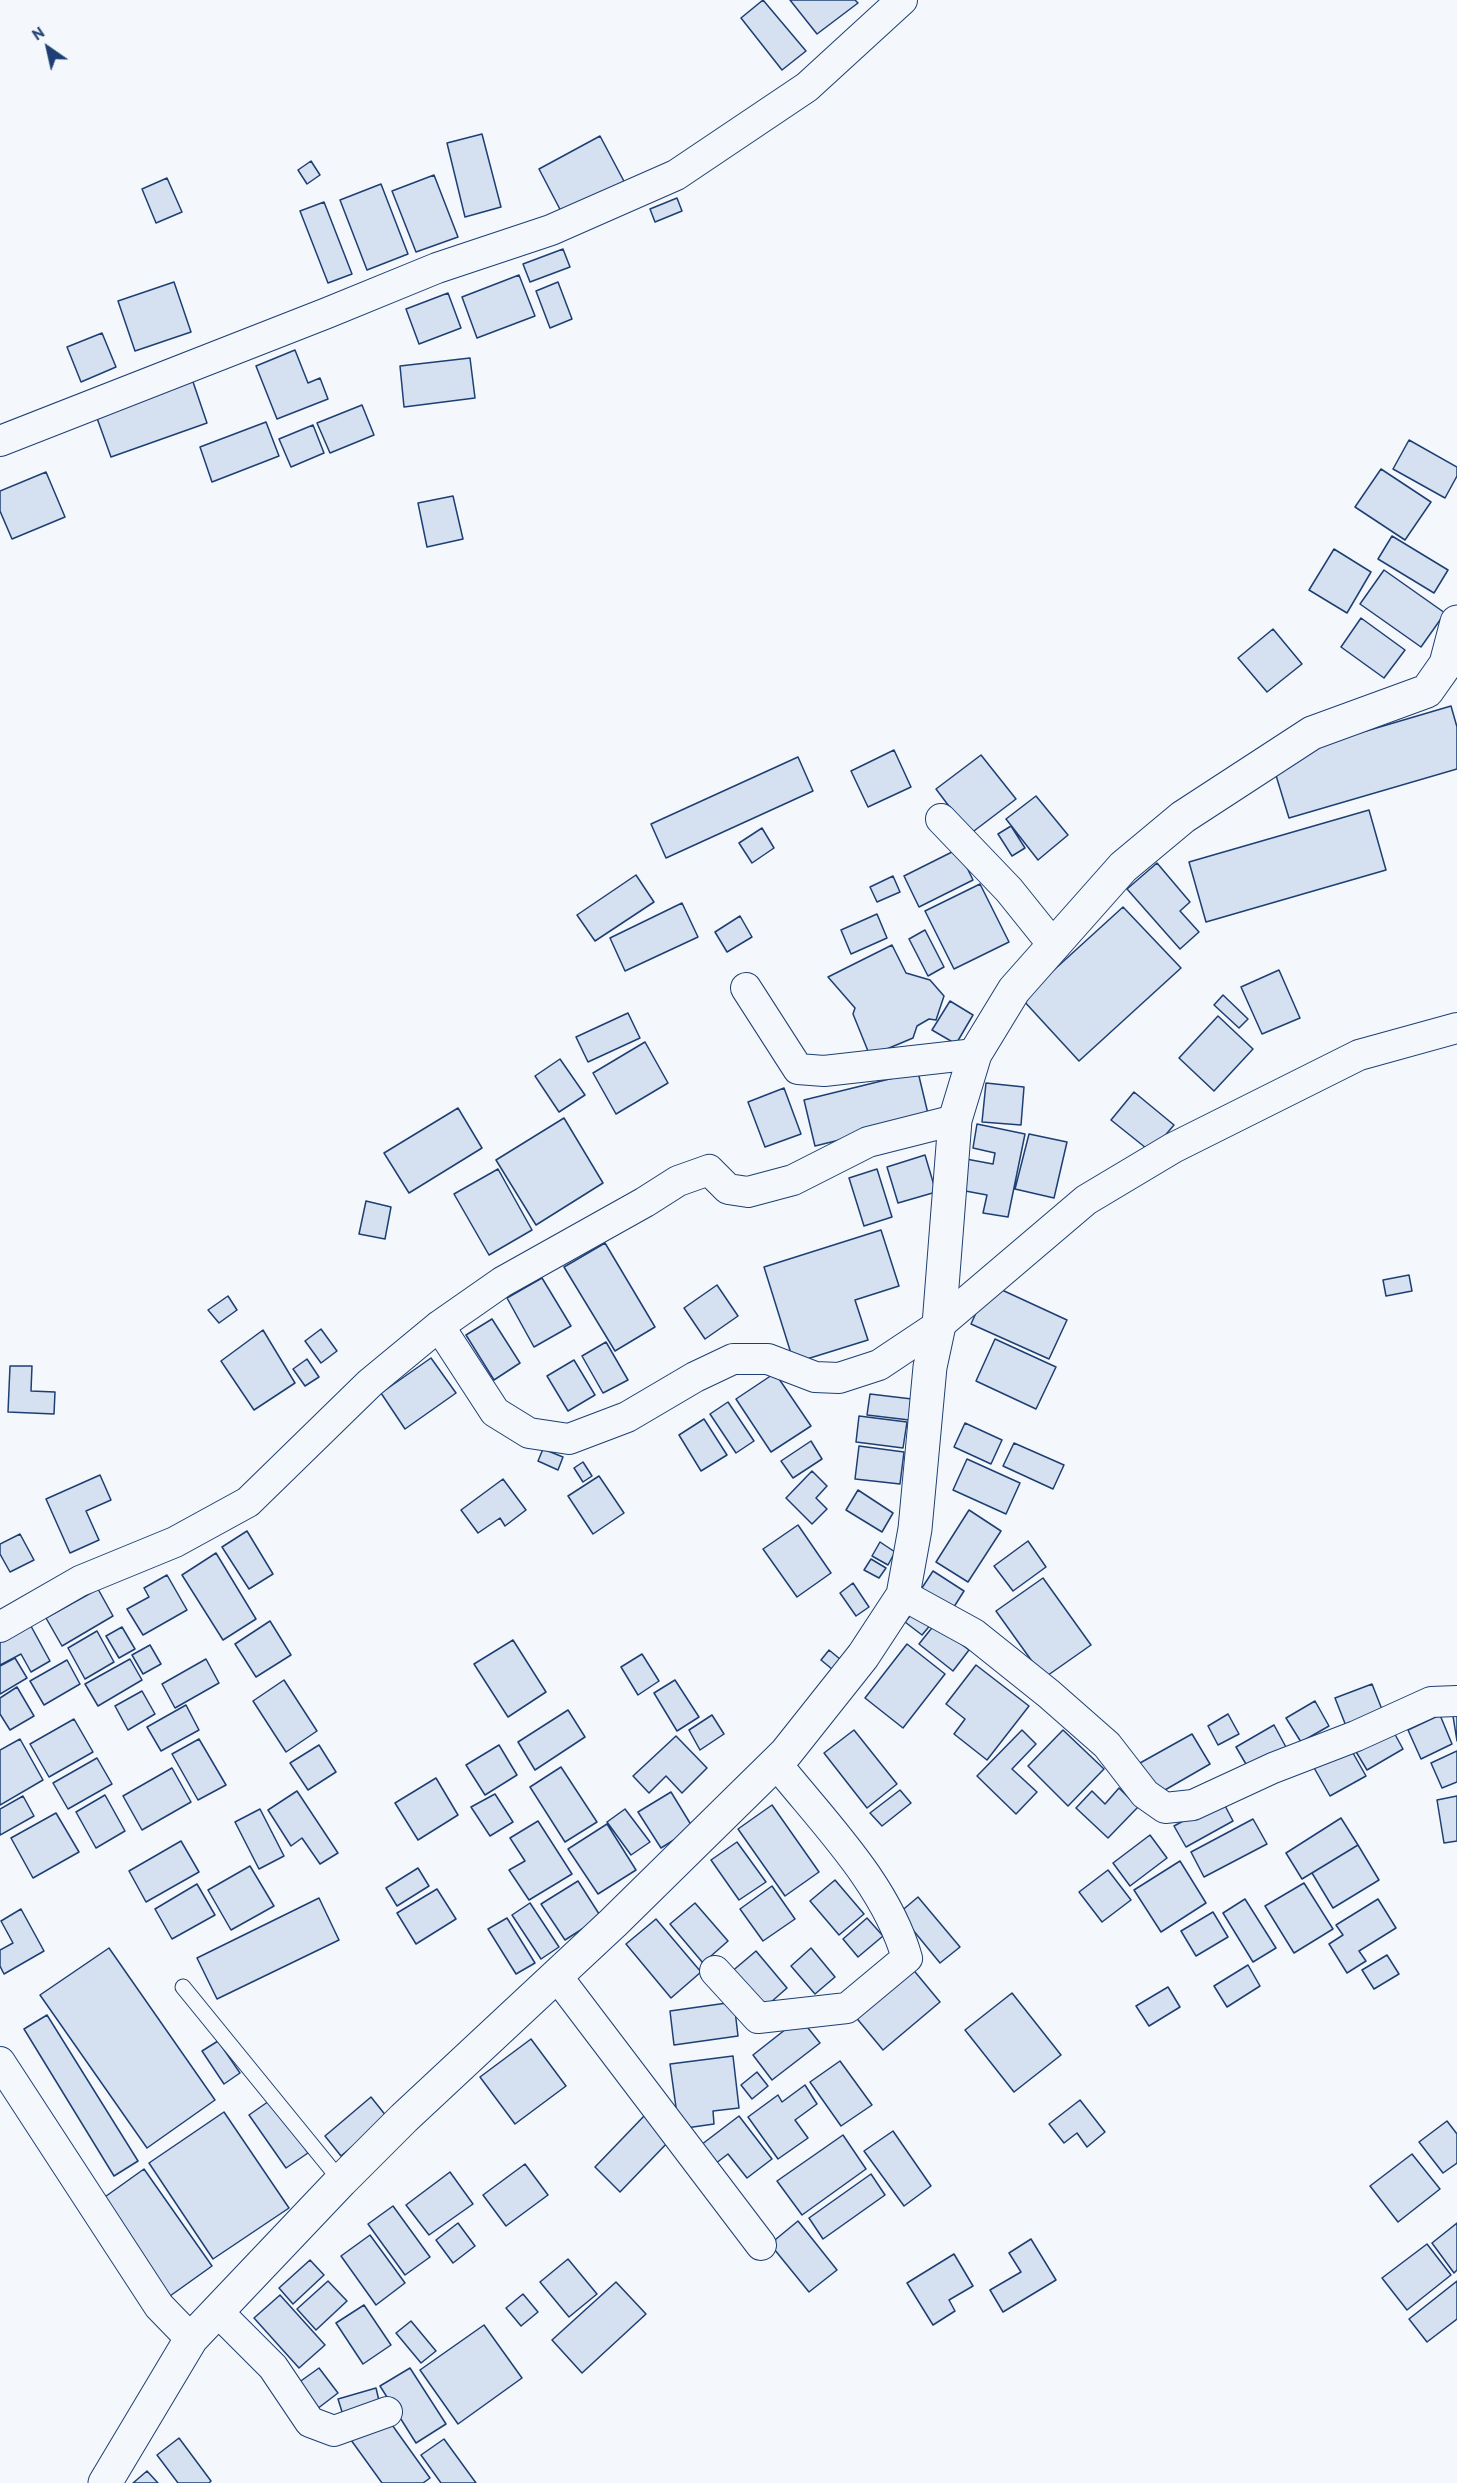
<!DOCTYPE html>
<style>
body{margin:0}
#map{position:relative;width:1457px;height:2483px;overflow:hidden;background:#f4f7fb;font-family:"PT Sans",sans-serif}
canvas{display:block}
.north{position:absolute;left:18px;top:18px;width:60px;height:60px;-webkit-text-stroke:4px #f4f7fb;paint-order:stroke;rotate:326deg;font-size:16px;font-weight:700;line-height:24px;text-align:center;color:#1d3f73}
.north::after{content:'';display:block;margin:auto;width:21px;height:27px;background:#1d3f73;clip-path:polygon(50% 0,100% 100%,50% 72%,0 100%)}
</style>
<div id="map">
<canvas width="1457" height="2483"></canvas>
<div class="north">N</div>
</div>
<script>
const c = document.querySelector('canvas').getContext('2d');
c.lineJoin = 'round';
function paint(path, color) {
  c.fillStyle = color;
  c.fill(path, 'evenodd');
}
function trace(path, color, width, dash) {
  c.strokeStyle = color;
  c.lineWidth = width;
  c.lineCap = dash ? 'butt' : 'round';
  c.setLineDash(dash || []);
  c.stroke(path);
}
const building = new Path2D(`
 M 763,0 L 806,51 L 782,70 L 741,18 Z
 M 790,0 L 855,0 L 858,3 L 817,34 Z
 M 482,134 L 501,207 L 465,217 L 447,143 Z
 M 600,136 L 626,185 L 564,217 L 539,169 Z
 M 311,161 L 320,175 L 307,184 L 298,170 Z
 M 434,175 L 458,237 L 416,252 L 392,191 Z
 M 167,178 L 182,212 L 156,223 L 142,189 Z
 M 381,184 L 408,254 L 367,270 L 340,200 Z
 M 677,198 L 682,211 L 655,222 L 650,209 Z
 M 324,202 L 352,274 L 328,283 L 300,211 Z
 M 563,249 L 570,267 L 530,282 L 523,264 Z
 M 519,275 L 535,316 L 477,338 L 462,297 Z
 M 174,282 L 191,332 L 135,351 L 118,301 Z
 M 558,282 L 572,319 L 550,328 L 536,291 Z
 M 448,293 L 461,328 L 419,344 L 406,309 Z
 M 102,333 L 116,367 L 81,382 L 67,347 Z
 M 295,350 L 308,383 L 320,378 L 328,399 L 277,419 L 256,366 Z
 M 470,358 L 475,398 L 404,407 L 400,366 Z
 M 190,373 L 207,423 L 111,457 L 93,407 Z
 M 362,405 L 374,435 L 330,453 L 317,423 Z
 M 266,422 L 279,456 L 212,482 L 200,447 Z
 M 313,425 L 324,453 L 291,467 L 279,439 Z
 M 1409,440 L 1457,467 L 1457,476 L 1445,498 L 1393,469 Z
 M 1381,469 L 1431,502 L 1405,540 L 1355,507 Z
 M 46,472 L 65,517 L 12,539 L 0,511 L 0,491 Z
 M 453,496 L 463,539 L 427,547 L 418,503 Z
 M 1392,536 L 1448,570 L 1434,593 L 1378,559 Z
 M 1334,549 L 1371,572 L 1347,613 L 1309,590 Z
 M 1384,570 L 1445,613 L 1421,647 L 1360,604 Z
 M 1361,618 L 1405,650 L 1384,678 L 1341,647 Z
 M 1273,629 L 1302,664 L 1267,692 L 1238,658 Z
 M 1451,706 L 1457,727 L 1457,769 L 1289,818 L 1271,759 Z
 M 894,750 L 911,787 L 868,807 L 851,771 Z
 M 981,755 L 1016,799 L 970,834 L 936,789 Z
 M 798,757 L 813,791 L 666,858 L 651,824 Z
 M 1036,796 L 1068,835 L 1038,860 L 1006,819 Z
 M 1369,810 L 1386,870 L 1206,922 L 1189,862 Z
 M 1011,826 L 1025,848 L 1012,856 L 998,834 Z
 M 762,828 L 774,848 L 752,863 L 739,843 Z
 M 958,849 L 973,880 L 919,907 L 904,876 Z
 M 1157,863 L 1190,902 L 1180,911 L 1199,932 L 1180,949 L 1127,889 Z
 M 636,875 L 654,902 L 595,941 L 577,915 Z
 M 893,876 L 900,892 L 877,902 L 870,887 Z
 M 980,884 L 1009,942 L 954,969 L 925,911 Z
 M 682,903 L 698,937 L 625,971 L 610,938 Z
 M 1123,907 L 1181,968 L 1079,1061 L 1022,999 Z
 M 877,914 L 887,938 L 851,954 L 841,930 Z
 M 740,916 L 752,937 L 727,952 L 715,932 Z
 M 925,930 L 944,967 L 928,976 L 909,939 Z
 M 892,945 L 906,973 L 930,980 L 944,996 L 936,1020 L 929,1019 L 917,1026 L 913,1038 L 870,1056 L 853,1014 L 855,1008 L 828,977 Z
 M 1279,970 L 1300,1018 L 1262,1034 L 1241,987 Z
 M 1223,995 L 1248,1019 L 1239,1028 L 1214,1005 Z
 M 950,1001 L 973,1015 L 956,1044 L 932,1030 Z
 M 628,1013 L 640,1038 L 588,1062 L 576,1037 Z
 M 1218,1016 L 1253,1049 L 1214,1091 L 1179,1058 Z
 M 645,1042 L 668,1083 L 616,1114 L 593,1073 Z
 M 560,1059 L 585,1095 L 559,1112 L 535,1076 Z
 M 918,1072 L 929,1118 L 815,1146 L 804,1100 Z
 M 986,1083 L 1024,1087 L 1021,1125 L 982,1122 Z
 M 784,1088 L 801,1134 L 765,1147 L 748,1102 Z
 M 1134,1092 L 1174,1125 L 1151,1152 L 1111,1120 Z
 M 458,1108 L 482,1148 L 409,1193 L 384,1153 Z
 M 564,1118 L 603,1183 L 536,1225 L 496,1160 Z
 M 977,1124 L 1025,1134 L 1008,1217 L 983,1213 L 987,1195 L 960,1190 L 966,1159 L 993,1164 L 995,1153 L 973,1148 Z
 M 1029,1134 L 1067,1142 L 1054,1198 L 1015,1189 Z
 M 925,1155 L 936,1192 L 898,1203 L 887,1167 Z
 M 498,1169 L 532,1230 L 489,1255 L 454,1194 Z
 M 877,1169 L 892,1217 L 864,1226 L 849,1178 Z
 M 366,1201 L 391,1207 L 385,1239 L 359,1234 Z
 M 881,1230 L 899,1286 L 855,1300 L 868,1340 L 794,1363 L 764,1267 Z
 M 605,1243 L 655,1327 L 615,1351 L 564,1267 Z
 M 1409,1275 L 1412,1291 L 1386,1296 L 1383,1280 Z
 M 542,1278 L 571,1326 L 534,1347 L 507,1298 Z
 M 989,1284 L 1067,1320 L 1049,1359 L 971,1324 Z
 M 717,1285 L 738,1316 L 705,1339 L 684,1308 Z
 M 228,1296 L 237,1310 L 219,1323 L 208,1310 Z
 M 492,1319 L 520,1363 L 494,1380 L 466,1335 Z
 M 321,1329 L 337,1351 L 321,1363 L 305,1341 Z
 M 263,1330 L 295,1383 L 254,1410 L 221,1361 Z
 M 995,1339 L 1056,1367 L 1036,1409 L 976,1381 Z
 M 606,1342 L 628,1380 L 603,1393 L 582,1356 Z
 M 431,1358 L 456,1393 L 405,1429 L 381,1393 Z
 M 307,1359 L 319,1377 L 305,1386 L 293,1369 Z
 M 574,1360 L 595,1395 L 568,1411 L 547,1376 Z
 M 10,1366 L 32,1366 L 31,1391 L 55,1392 L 54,1414 L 8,1412 Z
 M 775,1373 L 811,1426 L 771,1452 L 736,1399 Z
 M 870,1394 L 912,1399 L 909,1420 L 867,1415 Z
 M 728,1402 L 754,1441 L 736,1453 L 710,1414 Z
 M 859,1416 L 907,1422 L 903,1448 L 856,1442 Z
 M 704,1419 L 727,1455 L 701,1471 L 679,1435 Z
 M 965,1423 L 1002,1440 L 991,1464 L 954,1447 Z
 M 811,1441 L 822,1459 L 793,1478 L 781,1461 Z
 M 1014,1443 L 1064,1465 L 1053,1489 L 1003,1466 Z
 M 859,1446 L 904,1452 L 900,1484 L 855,1479 Z
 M 543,1449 L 563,1457 L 558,1470 L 538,1461 Z
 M 967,1459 L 1020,1483 L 1006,1514 L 953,1490 Z
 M 583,1462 L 592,1476 L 583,1482 L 574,1468 Z
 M 812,1471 L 827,1486 L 816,1498 L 827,1509 L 812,1524 L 786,1498 Z
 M 100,1475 L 111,1500 L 86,1511 L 99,1540 L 70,1553 L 46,1499 Z
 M 599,1476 L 624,1513 L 593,1534 L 568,1496 Z
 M 503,1479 L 526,1510 L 505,1526 L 500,1518 L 478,1533 L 461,1510 Z
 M 858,1490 L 893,1513 L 882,1532 L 846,1510 Z
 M 969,1510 L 1001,1531 L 968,1582 L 936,1562 Z
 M 798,1525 L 831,1573 L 797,1597 L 763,1549 Z
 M 247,1531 L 273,1574 L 249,1589 L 222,1547 Z
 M 20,1534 L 34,1560 L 10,1572 L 0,1554 L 0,1544 Z
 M 1028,1541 L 1046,1567 L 1013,1591 L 994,1566 Z
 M 880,1542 L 895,1552 L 888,1565 L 872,1556 Z
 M 216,1553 L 256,1619 L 223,1640 L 182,1575 Z
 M 871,1559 L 886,1568 L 879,1578 L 864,1570 Z
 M 933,1571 L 964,1591 L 952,1610 L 920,1591 Z
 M 167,1575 L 187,1610 L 143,1635 L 127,1609 L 149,1597 L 144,1588 Z
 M 1043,1578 L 1091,1645 L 1044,1678 L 996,1611 Z
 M 853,1583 L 869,1607 L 856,1616 L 840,1593 Z
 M 98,1589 L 113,1616 L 62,1646 L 46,1618 Z
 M 915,1610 L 932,1623 L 922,1635 L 905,1622 Z
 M 26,1617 L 50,1661 L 31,1672 L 21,1654 L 0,1665 L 0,1632 Z
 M 270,1621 L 291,1655 L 256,1677 L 235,1644 Z
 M 935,1624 L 969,1650 L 953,1671 L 919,1644 Z
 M 122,1627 L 135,1649 L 119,1658 L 106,1636 Z
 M 97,1631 L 114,1662 L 85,1679 L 68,1648 Z
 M 513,1640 L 546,1692 L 508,1717 L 474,1664 Z
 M 907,1644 L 945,1674 L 903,1728 L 865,1698 Z
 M 150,1645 L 161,1664 L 143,1674 L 132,1655 Z
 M 829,1650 L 846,1664 L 838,1674 L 821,1660 Z
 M 642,1654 L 659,1681 L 638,1695 L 621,1667 Z
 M 15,1658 L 27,1678 L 0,1694 L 0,1666 Z
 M 130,1659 L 142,1680 L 98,1706 L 85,1684 Z
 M 206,1659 L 219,1683 L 175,1708 L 162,1684 Z
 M 67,1660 L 80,1684 L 44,1705 L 30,1681 Z
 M 976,1665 L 1029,1706 L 987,1760 L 954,1734 L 965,1719 L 946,1704 Z
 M 284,1680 L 317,1731 L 286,1752 L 253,1701 Z
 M 675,1680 L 699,1717 L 677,1731 L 654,1693 Z
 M 1372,1684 L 1383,1712 L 1346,1726 L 1335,1698 Z
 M 17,1687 L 34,1716 L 10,1730 L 0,1714 L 0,1698 Z
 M 142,1691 L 155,1714 L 128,1730 L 115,1706 Z
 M 1315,1701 L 1329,1726 L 1301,1742 L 1286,1718 Z
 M 186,1705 L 199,1730 L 161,1751 L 147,1727 Z
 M 568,1710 L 585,1737 L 535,1770 L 518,1742 Z
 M 1452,1710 L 1457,1710 L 1457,1741 Z
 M 1228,1714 L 1239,1734 L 1218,1745 L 1208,1726 Z
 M 712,1715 L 724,1734 L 700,1750 L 689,1730 Z
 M 1440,1715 L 1452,1744 L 1421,1759 L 1408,1730 Z
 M 74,1719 L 93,1752 L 49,1777 L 30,1744 Z
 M 1274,1725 L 1287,1749 L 1250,1771 L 1236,1747 Z
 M 1392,1729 L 1403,1749 L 1367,1770 L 1355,1750 Z
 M 854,1730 L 897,1784 L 867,1808 L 824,1753 Z
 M 1022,1730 L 1036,1744 L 1012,1769 L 1037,1792 L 1016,1814 L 977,1776 Z
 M 1063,1730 L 1104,1769 L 1068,1806 L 1028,1766 Z
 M 1192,1734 L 1210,1764 L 1158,1794 L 1140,1763 Z
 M 676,1736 L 707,1768 L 682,1793 L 666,1776 L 649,1793 L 633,1776 Z
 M 20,1739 L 43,1780 L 0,1805 L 0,1750 Z
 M 199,1739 L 226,1785 L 198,1800 L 172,1754 Z
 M 319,1745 L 336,1772 L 308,1790 L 290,1763 Z
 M 499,1745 L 517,1775 L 485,1795 L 466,1765 Z
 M 1349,1746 L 1366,1776 L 1330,1796 L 1313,1766 Z
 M 1457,1751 L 1457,1782 L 1442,1788 L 1431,1763 Z
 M 97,1758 L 112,1784 L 68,1809 L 53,1783 Z
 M 561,1767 L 597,1822 L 565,1842 L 530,1787 Z
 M 172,1768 L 191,1802 L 142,1830 L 123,1796 Z
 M 436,1778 L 458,1815 L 418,1840 L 395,1803 Z
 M 1119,1788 L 1138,1807 L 1108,1838 L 1076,1808 L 1092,1791 L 1105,1804 Z
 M 900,1790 L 911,1803 L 882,1826 L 870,1813 Z
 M 297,1791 L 338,1853 L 320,1864 L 302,1838 L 291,1846 L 268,1810 Z
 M 671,1792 L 693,1828 L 661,1848 L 638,1812 Z
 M 495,1794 L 513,1822 L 490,1836 L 471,1807 Z
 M 105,1795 L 125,1831 L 96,1848 L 76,1812 Z
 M 23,1796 L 34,1816 L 0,1835 L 0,1809 Z
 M 1457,1796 L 1457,1841 L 1444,1843 L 1437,1800 Z
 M 1222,1800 L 1233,1821 L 1186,1847 L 1174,1826 Z
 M 772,1805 L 819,1872 L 785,1896 L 738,1829 Z
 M 260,1809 L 284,1856 L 259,1869 L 235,1822 Z
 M 625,1809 L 650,1842 L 631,1855 L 607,1822 Z
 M 56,1813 L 79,1852 L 33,1878 L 11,1838 Z
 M 1341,1818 L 1358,1845 L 1302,1879 L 1286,1853 Z
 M 1253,1819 L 1267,1844 L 1204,1877 L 1191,1852 Z
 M 538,1821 L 572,1874 L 529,1900 L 509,1870 L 525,1861 L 510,1838 Z
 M 607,1824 L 636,1870 L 598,1894 L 568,1849 Z
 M 1150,1835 L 1167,1858 L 1130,1886 L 1113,1863 Z
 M 181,1841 L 199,1872 L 146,1902 L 129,1871 Z
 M 737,1842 L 766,1882 L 739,1900 L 711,1860 Z
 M 1358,1845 L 1379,1880 L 1333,1908 L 1312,1873 Z
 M 1180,1861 L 1206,1903 L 1161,1932 L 1134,1890 Z
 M 250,1866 L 274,1906 L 231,1930 L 208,1890 Z
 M 418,1868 L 429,1886 L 397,1906 L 386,1888 Z
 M 1108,1870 L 1131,1900 L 1102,1922 L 1079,1892 Z
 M 835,1880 L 864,1914 L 839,1935 L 810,1901 Z
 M 578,1881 L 601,1917 L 565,1940 L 541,1904 Z
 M 1304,1883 L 1333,1929 L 1294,1953 L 1265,1906 Z
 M 197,1884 L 215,1915 L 172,1939 L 155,1909 Z
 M 772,1886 L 795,1919 L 763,1941 L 740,1909 Z
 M 437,1889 L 456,1919 L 416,1944 L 397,1913 Z
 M 918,1897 L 960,1947 L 940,1963 L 899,1913 Z
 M 319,1898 L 339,1940 L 217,1999 L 197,1958 Z
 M 1245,1899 L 1276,1948 L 1253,1962 L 1223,1913 Z
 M 1378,1899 L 1396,1928 L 1359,1951 L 1366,1961 L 1347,1973 L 1329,1944 L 1343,1935 L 1336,1925 Z
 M 530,1903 L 559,1947 L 541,1959 L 512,1915 Z
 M 695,1903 L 728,1941 L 703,1963 L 670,1924 Z
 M 21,1909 L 44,1951 L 4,1974 L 0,1966 L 0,1950 L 13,1943 L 1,1921 Z
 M 1213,1912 L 1228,1937 L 1196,1956 L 1181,1931 Z
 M 507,1918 L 535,1963 L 516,1974 L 488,1929 Z
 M 867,1918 L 883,1936 L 858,1957 L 843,1939 Z
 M 656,1919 L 701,1972 L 671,1998 L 626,1944 Z
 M 109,1948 L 215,2100 L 147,2148 L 40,1995 Z
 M 811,1948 L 835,1977 L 815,1994 L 791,1966 Z
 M 756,1951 L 787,1988 L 762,2010 L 730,1973 Z
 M 1387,1955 L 1399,1974 L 1374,1989 L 1362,1970 Z
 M 1248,1965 L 1260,1986 L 1227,2007 L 1214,1986 Z
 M 911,1967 L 940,2002 L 883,2050 L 854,2015 Z
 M 1168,1987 L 1180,2007 L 1149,2026 L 1136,2006 Z
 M 1012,1993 L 1061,2055 L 1014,2092 L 965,2030 Z
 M 734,2002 L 738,2036 L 674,2045 L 670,2011 Z
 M 47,2015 L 138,2161 L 114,2176 L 24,2029 Z
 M 800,2018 L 820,2043 L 772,2080 L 753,2055 Z
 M 531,2039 L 566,2086 L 515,2124 L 480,2077 Z
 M 218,2041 L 240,2073 L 224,2084 L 202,2051 Z
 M 733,2056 L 739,2108 L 713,2111 L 714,2124 L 679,2129 L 670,2064 Z
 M 840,2061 L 872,2105 L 841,2126 L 810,2082 Z
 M 757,2072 L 768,2086 L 752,2099 L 741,2085 Z
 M 805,2085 L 817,2104 L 795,2120 L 808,2138 L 778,2159 L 748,2117 L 778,2095 L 782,2102 Z
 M 371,2097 L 387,2117 L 341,2156 L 325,2136 Z
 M 272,2099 L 308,2153 L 286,2168 L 249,2115 Z
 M 1080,2100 L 1105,2132 L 1087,2147 L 1077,2133 L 1064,2143 L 1049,2124 Z
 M 224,2112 L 289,2208 L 213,2259 L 149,2163 Z
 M 645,2115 L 671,2139 L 620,2192 L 595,2167 Z
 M 739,2116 L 772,2159 L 747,2178 L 728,2154 L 711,2167 L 697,2148 Z
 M 1447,2121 L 1457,2134 L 1457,2163 L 1443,2173 L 1419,2142 Z
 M 893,2131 L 931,2186 L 904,2206 L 864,2151 Z
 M 843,2135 L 866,2169 L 802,2215 L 777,2181 Z
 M 1412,2154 L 1440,2189 L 1398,2222 L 1370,2186 Z
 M 525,2164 L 548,2195 L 506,2226 L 483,2195 Z
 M 144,2169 L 212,2266 L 170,2296 L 102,2199 Z
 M 450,2172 L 473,2204 L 429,2235 L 406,2205 Z
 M 871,2174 L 885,2195 L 823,2239 L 809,2218 Z
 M 393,2206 L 430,2257 L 405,2275 L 368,2224 Z
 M 798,2221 L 837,2270 L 809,2292 L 770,2244 Z
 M 458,2223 L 475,2246 L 453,2263 L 436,2240 Z
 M 1457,2223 L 1457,2270 L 1454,2273 L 1432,2243 Z
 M 370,2235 L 405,2283 L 376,2305 L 341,2256 Z
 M 1031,2239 L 1056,2280 L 1003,2312 L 990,2290 L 1021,2272 L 1009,2253 Z
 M 1427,2244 L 1451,2275 L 1407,2310 L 1382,2278 Z
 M 954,2254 L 973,2286 L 949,2300 L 955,2311 L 933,2325 L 907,2283 Z
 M 568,2259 L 597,2294 L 569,2317 L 540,2282 Z
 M 310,2260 L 324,2275 L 293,2304 L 279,2288 Z
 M 328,2281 L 347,2301 L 316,2330 L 297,2309 Z
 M 1457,2281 L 1457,2319 L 1427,2342 L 1409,2319 Z
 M 616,2282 L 646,2314 L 582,2373 L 552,2340 Z
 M 523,2294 L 538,2312 L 521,2326 L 506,2308 Z
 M 280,2295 L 325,2345 L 299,2368 L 254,2318 Z
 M 364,2305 L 391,2345 L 363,2364 L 336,2323 Z
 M 411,2321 L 436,2351 L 421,2363 L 396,2333 Z
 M 484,2325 L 522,2378 L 458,2424 L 420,2370 Z
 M 319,2368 L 338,2393 L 317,2409 L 298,2383 Z
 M 410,2368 L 446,2424 L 416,2443 L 380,2386 Z
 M 376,2388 L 380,2405 L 343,2415 L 338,2399 Z
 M 385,2415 L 430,2478 L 423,2483 L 382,2483 L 351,2440 Z
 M 179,2438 L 211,2481 L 209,2483 L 178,2483 L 157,2455 Z
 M 444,2439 L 476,2483 L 441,2483 L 421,2455 Z
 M 147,2471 L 158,2483 L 133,2483 Z`);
const lane = new Path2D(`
 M 183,1987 L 341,2181`);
const street = new Path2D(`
 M 0,441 L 327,313 L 437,268 L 551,230 L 676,175 L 807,87 L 902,0
 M 941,819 L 1009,890 L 1054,946
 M 746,988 L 798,1069 L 824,1071 L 975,1054
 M 439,1326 L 495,1412 L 529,1433 L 569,1439 L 627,1417 L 695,1377 L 733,1359 L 768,1359 L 815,1377 L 839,1378 L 879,1365 L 939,1325 L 1086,1200 L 1173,1148 L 1359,1055 L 1457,1028
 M 903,1595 L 974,1634 L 1049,1694 L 1107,1745 L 1145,1794 L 1165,1808 L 1193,1805 L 1273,1768 L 1356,1736 L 1431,1702 L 1457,1701
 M 0,1627 L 80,1581 L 175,1542 L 248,1502 L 370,1383 L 439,1326 L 502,1282 L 645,1202 L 678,1181 L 709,1170 L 728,1189 L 748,1192 L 793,1180 L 868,1142 L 955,1120
 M 715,1971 L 758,2018 L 847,2008 L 907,1958 C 886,1884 823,1822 776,1763
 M 556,1975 L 761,2245
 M 0,2062 L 159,2306 L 191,2339
 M 217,2311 L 273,2367 L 310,2422 L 334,2431 L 387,2412`);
const secondary = new Path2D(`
 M 105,2483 L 191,2339 L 341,2181 L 404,2118 L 613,1923 L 786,1753 L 863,1656 L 903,1595 L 915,1529 L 930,1367 L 939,1325 L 955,1120 L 975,1054 L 1014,990 L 1123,867 L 1183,817 L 1312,733 L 1427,691 L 1446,664 L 1457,622`);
paint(building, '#d5e0f0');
trace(building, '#1d3f73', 1.5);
trace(lane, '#1d3f73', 17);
trace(street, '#1d3f73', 32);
trace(secondary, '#1d3f73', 35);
trace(lane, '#f4f7fb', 15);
trace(street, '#f4f7fb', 30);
trace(secondary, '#f4f7fb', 33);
</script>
